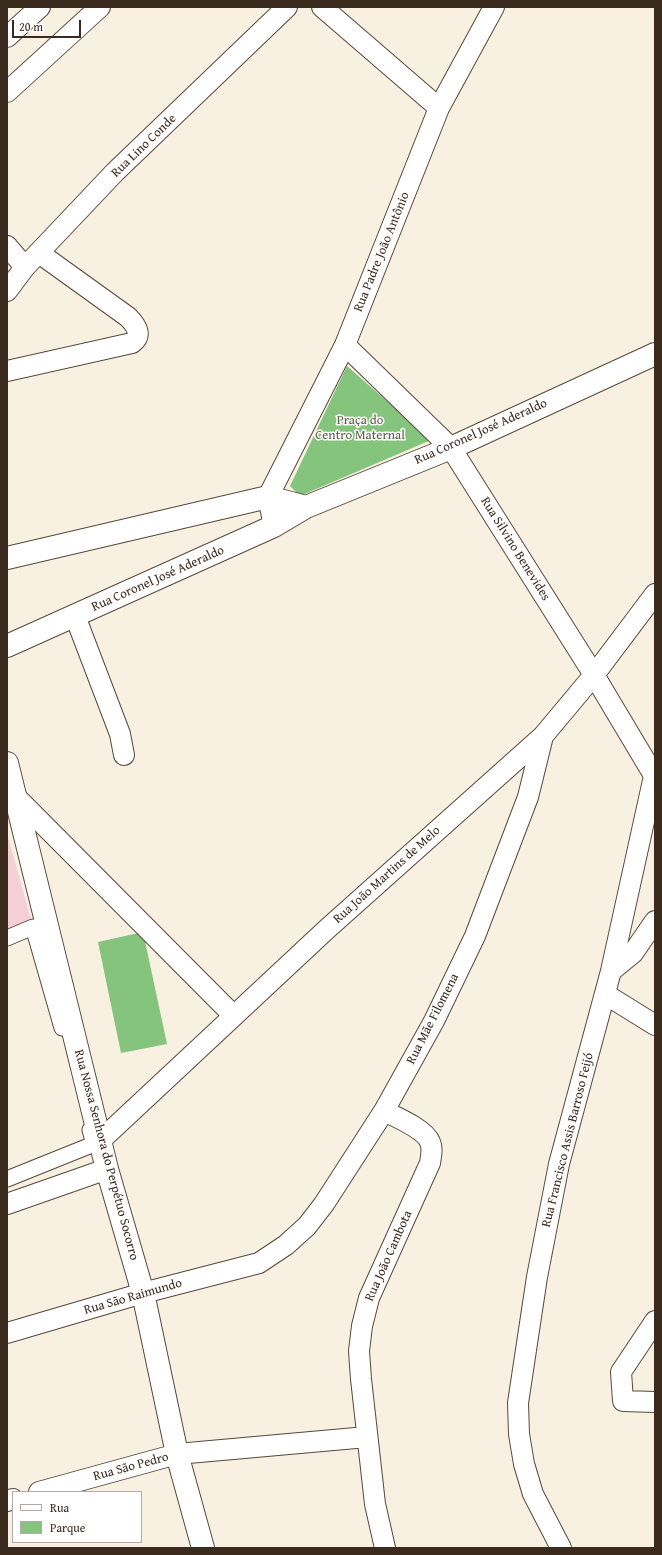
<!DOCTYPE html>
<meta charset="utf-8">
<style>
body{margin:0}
#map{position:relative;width:662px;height:1555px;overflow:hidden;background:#f8f1e2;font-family:"Gentium Book Plus",serif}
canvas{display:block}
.frame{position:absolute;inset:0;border:8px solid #3b2a1e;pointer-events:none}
.legend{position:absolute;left:12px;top:1491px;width:130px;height:52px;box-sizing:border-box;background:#fff;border:1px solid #b1aaa5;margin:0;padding:5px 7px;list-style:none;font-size:12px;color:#3b2a1e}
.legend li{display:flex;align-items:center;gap:8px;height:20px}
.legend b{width:20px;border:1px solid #b1aaa5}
.scale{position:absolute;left:12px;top:20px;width:69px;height:18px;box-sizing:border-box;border:2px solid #3b2a1e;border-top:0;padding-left:5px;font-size:12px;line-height:14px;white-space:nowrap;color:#3b2a1e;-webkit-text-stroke:3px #fff;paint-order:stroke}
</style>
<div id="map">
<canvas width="662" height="1555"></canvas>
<div class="frame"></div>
<ul class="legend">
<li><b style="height:5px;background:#fff"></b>Rua</li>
<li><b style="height:11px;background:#85c47c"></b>Parque</li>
</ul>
<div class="scale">20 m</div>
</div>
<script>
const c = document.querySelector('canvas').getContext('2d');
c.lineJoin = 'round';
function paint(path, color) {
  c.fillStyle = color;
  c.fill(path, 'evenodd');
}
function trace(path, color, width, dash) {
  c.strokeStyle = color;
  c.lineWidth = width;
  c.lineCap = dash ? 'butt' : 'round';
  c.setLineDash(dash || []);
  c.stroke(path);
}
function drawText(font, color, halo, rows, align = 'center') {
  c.font = font + ' "Gentium Book Plus",serif';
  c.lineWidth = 3;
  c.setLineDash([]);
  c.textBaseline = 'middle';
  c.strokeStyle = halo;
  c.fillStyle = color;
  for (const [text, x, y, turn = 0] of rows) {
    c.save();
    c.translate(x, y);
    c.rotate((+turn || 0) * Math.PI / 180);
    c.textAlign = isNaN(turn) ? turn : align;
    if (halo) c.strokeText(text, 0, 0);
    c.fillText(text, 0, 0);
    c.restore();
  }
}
const built = new Path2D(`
 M 7,833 L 33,927 L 7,938 Z`);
const green = new Path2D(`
 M 347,366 L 431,440 L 300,496 L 290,486 Z
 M 143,932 L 167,1044 L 121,1053 L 98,942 Z`);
const pedestrian = new Path2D(`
 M 7,938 L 33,927 L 62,1028
 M 7,1179 L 94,1144 L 90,1130`);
const minor = new Path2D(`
 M 322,7 L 439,108
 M 7,37 L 40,7
 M 7,92 L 100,7
 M 7,246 L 25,267
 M 7,291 L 25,267 L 115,172 L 287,7
 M 345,345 L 451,448 L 594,675 L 655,777
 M 7,371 L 132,343 C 143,335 136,325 128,317 L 39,253
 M 274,526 L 268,497 L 345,345 L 439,108 L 494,7
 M 75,616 L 120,734 L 124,755
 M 15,796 L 234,1016
 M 611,971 L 633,953 L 655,921
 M 605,994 L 655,1025
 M 384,1111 C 396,1117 425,1129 430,1142 C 433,1149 431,1156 430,1163 L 369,1298 L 362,1326 L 359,1351 L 361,1379 L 375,1504 L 385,1548
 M 101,1140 L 327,929 L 543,736 L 594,675 L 655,594
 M 7,1204 L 107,1169
 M 655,1321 L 621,1372 L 623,1401 L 655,1402
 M 7,1333 L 143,1293 L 259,1263 L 286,1245 L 307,1226 L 324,1204 L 384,1111 L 434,1021 L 475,936 L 528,797 L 543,736
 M 39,1492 L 177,1454 L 367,1437
 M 7,1501 L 13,1499
 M 561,1548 L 533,1494 L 524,1464 L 519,1434 L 518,1403 L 537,1277 L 559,1164 L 611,971 L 654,776`);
const tertiary = new Path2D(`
 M 7,763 L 107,1169 L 143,1293 L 177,1454 L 203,1548`);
const secondary = new Path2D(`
 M 7,558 L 268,497 L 306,507
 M 7,646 L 274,526 L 306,507 L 451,448 L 655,354`);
const streetNames = [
 ["Rua Lino Conde",144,146,-44],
 ["Rua Padre João Antônio",382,252,-68],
 ["Rua Coronel José Aderaldo",481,432,-24],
 ["Rua Silvino Benevides",515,549,58],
 ["Rua Coronel José Aderaldo",158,579,-24],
 ["Rua João Martins de Melo",387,875,-42],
 ["Rua Mãe Filomena",433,1019,-63],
 ["Rua Francisco Assis Barroso Feijó",568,1140,-76],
 ["Rua Nossa Senhora do Perpétuo Socorro",106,1155,75],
 ["Rua João Cambota",389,1256,-66],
 ["Rua São Raimundo",133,1297,-16],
 ["Rua São Pedro",131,1467,-15]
];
const parkNames = [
 ["Praça do",360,421],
 ["Centro Maternal",360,436]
];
paint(built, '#f6cfd6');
paint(green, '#85c47c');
trace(pedestrian, '#57483b', 17);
trace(minor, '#57483b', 22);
trace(tertiary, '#57483b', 24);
trace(secondary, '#57483b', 24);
trace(pedestrian, '#fff', 15);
trace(minor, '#fff', 20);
trace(tertiary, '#fff', 22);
trace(secondary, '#fff', 22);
drawText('13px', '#3b2a1e', '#fff', streetNames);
drawText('13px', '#55603f', '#fff', parkNames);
</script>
